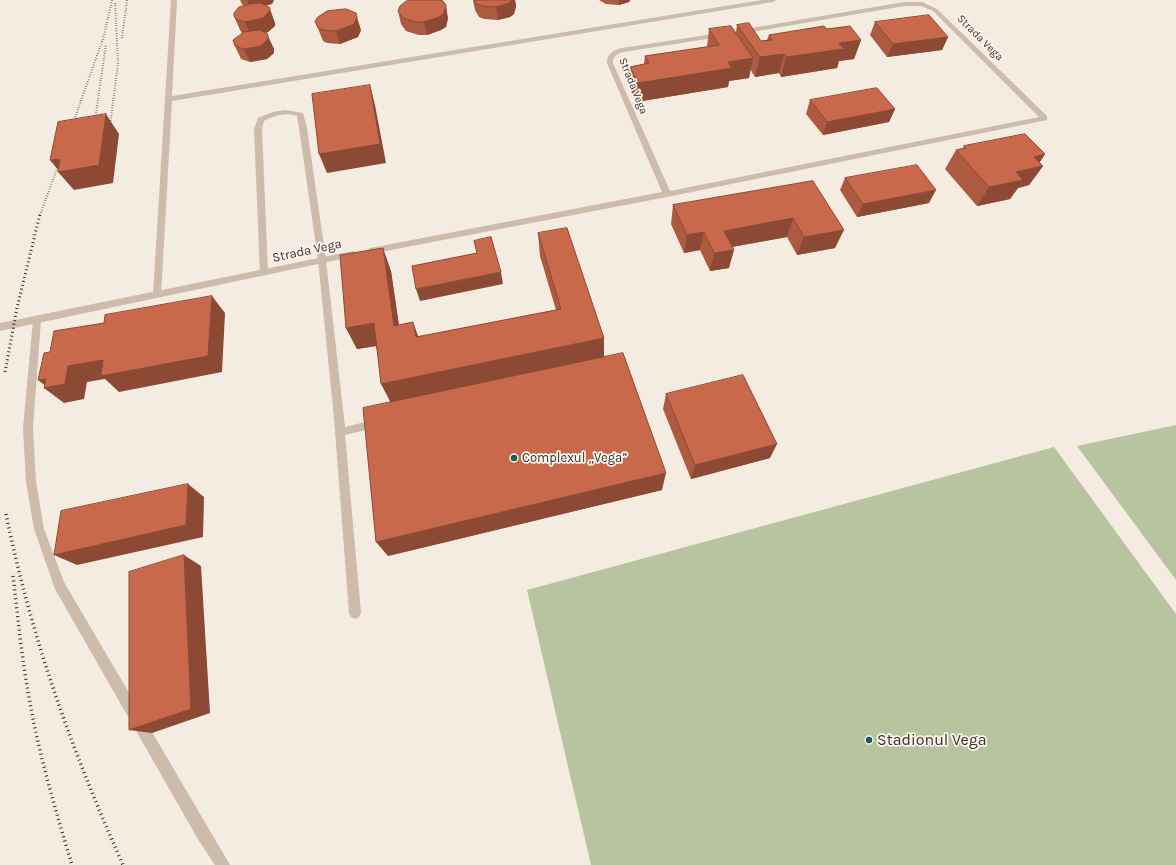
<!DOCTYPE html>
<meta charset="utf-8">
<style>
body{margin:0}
canvas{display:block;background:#f4ebe1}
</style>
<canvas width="1176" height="865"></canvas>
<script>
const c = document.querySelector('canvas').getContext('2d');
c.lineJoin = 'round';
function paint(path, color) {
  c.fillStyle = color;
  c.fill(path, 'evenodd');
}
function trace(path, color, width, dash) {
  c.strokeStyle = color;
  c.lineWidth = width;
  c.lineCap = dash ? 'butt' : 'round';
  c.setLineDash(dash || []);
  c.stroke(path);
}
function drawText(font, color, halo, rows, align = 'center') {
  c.font = font + ' Karla,sans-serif';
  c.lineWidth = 3.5;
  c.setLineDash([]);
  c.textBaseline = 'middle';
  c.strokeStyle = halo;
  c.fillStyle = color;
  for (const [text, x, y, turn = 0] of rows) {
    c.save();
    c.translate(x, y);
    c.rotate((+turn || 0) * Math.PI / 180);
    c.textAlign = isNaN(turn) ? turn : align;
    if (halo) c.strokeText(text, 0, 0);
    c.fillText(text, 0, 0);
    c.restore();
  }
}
const green = new Path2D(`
 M 1176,425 L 1176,580 L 1077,446 Z
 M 1054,447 L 1176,614 L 1176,865 L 591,865 L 527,590 Z`);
const lane = new Path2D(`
 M 171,0 L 177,0 L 172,96 L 762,0 L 776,0 L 773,2 L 172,101 L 161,295 L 157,298 L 153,295 Z
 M 285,110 L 303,113 L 307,128 L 326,260 L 345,427 L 377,419 L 381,420 L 382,423 L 381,426 L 345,435 L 361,613 L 359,617 L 355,619 L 351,617 L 349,613 L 334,418 L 318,260 L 299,128 L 297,116 C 285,112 274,116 264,121 L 262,129 L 268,273 L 264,276 L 260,273 L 254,129 L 258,118 L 273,112 Z
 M 37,316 L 41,320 L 33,428 L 36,482 L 44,529 L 64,582 L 230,865 L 215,865 L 199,841 L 55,589 L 34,529 L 26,482 L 23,428 L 33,320 Z`);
const street = new Path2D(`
 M 904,2 L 922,2 L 937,9 L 1047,116 L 1047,120 L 667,197 L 370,254 L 366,251 L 370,248 L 662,192 L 607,63 C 607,53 614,50 622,48 L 720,33 L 723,35 L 720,37 L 623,52 C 617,54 613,56 613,63 L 670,191 L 1039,117 L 933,11 L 921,6 L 904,6 L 740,34 L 737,32 L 740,30 Z
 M 353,251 L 357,254 L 356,256 L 0,331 L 0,323 Z`);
const railFar2 = new Path2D(`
 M 122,38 L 127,0
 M 94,128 L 106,44
 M 71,129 L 104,36 L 112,0
 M 109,133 L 118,63 L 115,2
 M 40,215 L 61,158`);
const railFar1 = new Path2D(`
 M 5,372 L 17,308 L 40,214`);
const rail = new Path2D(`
 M 6,514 C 32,640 71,748 123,865
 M 13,576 C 18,618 22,661 30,703 C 40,758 56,812 72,865`);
const wall = new Path2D(`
 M 240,0 L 274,0 L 272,4 L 265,5 L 275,23 L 275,26 L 268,32 L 265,32 L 274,49 L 274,53 L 267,59 L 250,62 L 241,59 L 235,46 L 242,33 L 240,30 L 234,16 L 243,6 Z
 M 473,0 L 515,0 L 516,6 L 514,14 L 510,17 L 498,20 L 484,19 L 479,17 L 475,10 Z
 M 599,0 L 630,0 L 629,2 L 619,5 L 606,4 Z
 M 398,11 L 448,18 L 446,27 L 441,30 L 427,35 L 419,35 L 406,31 L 401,24 Z
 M 315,21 L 361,30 L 358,37 L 340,44 L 327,43 L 323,41 Z
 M 875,22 L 948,37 L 942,50 L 887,57 L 870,35 Z
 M 737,25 L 761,41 L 767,40 L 769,35 L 827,29 L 861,40 L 854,59 L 839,61 L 837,68 L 781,77 L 779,73 L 755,77 L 750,69 L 749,78 L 729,81 L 728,87 L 636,102 L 629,86 L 630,67 L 644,64 L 645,56 L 707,47 L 709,29 L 736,33 Z
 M 810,100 L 895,109 L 889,122 L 823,135 L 806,114 Z
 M 964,146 L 1045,154 L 1039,163 L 1043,166 L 1029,185 L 1018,188 L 1010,199 L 977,206 L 945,169 L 956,150 L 963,148 Z
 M 845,178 L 929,203 L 857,217 L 840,190 Z
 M 813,181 L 835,248 L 797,255 L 787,237 L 732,247 L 729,268 L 710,271 L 700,250 L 684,253 L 671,224 L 673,205 Z
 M 538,233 L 604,357 L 662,490 L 388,556 L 390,402 L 376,346 L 357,349 L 346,328 L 391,271 L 399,325 L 419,337 L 556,310 L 540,256 Z
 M 666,394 L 770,458 L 691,479 L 663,409 Z`);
const shadedWall = new Path2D(`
 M 247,0 L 274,0 L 272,4 L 251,9 Z
 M 513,0 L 515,0 L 516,6 L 514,14 L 510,17 L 498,20 L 496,7 Z
 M 619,0 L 630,0 L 629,2 L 619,5 Z
 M 446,5 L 448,18 L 446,27 L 441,30 L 427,35 L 424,22 Z
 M 270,9 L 275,23 L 275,26 L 268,32 L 251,35 L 245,22 Z
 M 357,17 L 361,30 L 358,37 L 340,44 L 336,31 Z
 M 268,36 L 274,49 L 274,53 L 267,59 L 250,62 L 244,49 Z
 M 948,37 L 942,50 L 887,57 L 893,44 Z
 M 861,40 L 854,59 L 839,61 L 837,68 L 781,77 L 786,57 L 839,43 Z
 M 784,54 L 779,73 L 755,77 L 760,57 Z
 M 753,58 L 749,78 L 729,81 L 728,87 L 636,102 L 638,83 L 728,62 Z
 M 370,85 L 375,105 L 386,163 L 327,173 L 319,154 Z
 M 895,109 L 889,122 L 823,135 L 827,122 Z
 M 106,114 L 119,134 L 113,183 L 74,190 L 58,172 L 59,171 L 50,160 L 60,159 Z
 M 1045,154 L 1036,168 L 1043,166 L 1029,185 L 1018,188 L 1010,199 L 977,206 L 989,187 L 1016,172 L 1034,157 Z
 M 936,190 L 929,203 L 857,217 L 863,204 Z
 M 793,218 L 787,237 L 720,249 L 724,231 Z
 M 844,230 L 835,248 L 797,255 L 804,237 Z
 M 704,232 L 700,250 L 684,253 L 687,235 Z
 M 383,248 L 391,271 L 402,348 L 394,326 Z
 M 734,250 L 729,268 L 710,271 L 714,253 Z
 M 501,272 L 503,284 L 420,301 L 416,289 Z
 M 212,296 L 225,313 L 222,372 L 119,392 L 105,379 L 87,382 L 84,399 L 64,403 L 44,388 L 47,387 L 38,380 Z
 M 413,322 L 421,344 L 416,337 Z
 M 374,323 L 383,345 L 357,349 L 346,328 Z
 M 604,338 L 604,359 L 391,403 L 381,384 Z
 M 777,444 L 770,458 L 691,479 L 695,465 Z
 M 666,473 L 662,490 L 388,556 L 376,542 Z
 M 188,484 L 204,497 L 203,537 L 77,565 L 54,555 Z
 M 184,555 L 201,566 L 210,713 L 152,733 L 129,730 Z`);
const building = new Path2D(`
 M 408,0 L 439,0 L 443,1 L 446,5 L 444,13 L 439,17 L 424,22 L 416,22 L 403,18 L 398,11 L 400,6 Z
 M 475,0 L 513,0 L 509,3 L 496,7 L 483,6 L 477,4 Z
 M 261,3 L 269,7 L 270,9 L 269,12 L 263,18 L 245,22 L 236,19 L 234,16 L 234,13 L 239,7 L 250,4 Z
 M 346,9 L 356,13 L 357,17 L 354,24 L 336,31 L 323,30 L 318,28 L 315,21 L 318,17 L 327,11 Z
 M 929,15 L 948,37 L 893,44 L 875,22 Z
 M 749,23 L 761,41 L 772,40 L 769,35 L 824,26 L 827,29 L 850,26 L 861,40 L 839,43 L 844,49 L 786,57 L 784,54 L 760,57 L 737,25 Z
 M 731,26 L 753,58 L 728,62 L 732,68 L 638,83 L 630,67 L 649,63 L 645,56 L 719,45 L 709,29 Z
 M 260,30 L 267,33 L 268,36 L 268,39 L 261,46 L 244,49 L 235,46 L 233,40 L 244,32 Z
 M 370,85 L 380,144 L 319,154 L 312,94 Z
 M 877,88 L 895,109 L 827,122 L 810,100 Z
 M 106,114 L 99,165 L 58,172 L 60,159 L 50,160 L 58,122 Z
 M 1025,134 L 1045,154 L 1034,157 L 1043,166 L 1016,172 L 1023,180 L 989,187 L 956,150 L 966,148 L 964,146 Z
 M 917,165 L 936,190 L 863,204 L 845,178 Z
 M 813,181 L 844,230 L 804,237 L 793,218 L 724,231 L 734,250 L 714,253 L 704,232 L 687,235 L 673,205 Z
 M 567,228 L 604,338 L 381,384 L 374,323 L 346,328 L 340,255 L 383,248 L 394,326 L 413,322 L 416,337 L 561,309 L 538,233 Z
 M 491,237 L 501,272 L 416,289 L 412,266 L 477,253 L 474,241 Z
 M 212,296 L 208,356 L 101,376 L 103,360 L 68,366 L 65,384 L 44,388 L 46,379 L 38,380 L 44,353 L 50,352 L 54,331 L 104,323 L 105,315 Z
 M 623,353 L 666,473 L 376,542 L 363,408 Z
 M 743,375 L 777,444 L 695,465 L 666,394 Z
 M 188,484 L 186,525 L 54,555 L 61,511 Z
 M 184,555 L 191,709 L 129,730 L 129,572 Z`);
const markers = [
 [514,458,4,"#1f5a5e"],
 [869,740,4,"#1f5a5e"]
];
const farStreetnames = [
 ["Strada Vega",980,38,45],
 ["Strada Vega",633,86,68]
];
const streetNames = [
 ["Strada Vega",307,251,-12]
];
const poiNames = [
 ["Complexul „Vega”",522,458]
];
const nearPoinames = [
 ["Stadionul Vega",877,740]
];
paint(green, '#b8c4a0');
paint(lane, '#cdbbac');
paint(street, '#cdbbac');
trace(railFar2, '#3b302b', 2, [0.5, 2]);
trace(railFar1, '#3b302b', 3, [1, 3]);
trace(rail, '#3b302b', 3.5, [1, 3.5]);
paint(wall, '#ac5a40');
paint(shadedWall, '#8c4a34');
paint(building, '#c8694b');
trace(building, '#8c4a34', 1);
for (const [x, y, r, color] of markers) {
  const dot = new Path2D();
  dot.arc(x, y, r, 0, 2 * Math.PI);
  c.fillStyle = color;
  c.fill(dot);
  trace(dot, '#fbf5ee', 1.5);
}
drawText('11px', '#3b302b', '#fbf5ee', farStreetnames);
drawText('13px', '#3b302b', '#fbf5ee', streetNames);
drawText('13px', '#3b302b', '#fbf5ee', poiNames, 'left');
drawText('16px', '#3b302b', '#fbf5ee', nearPoinames, 'left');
</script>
